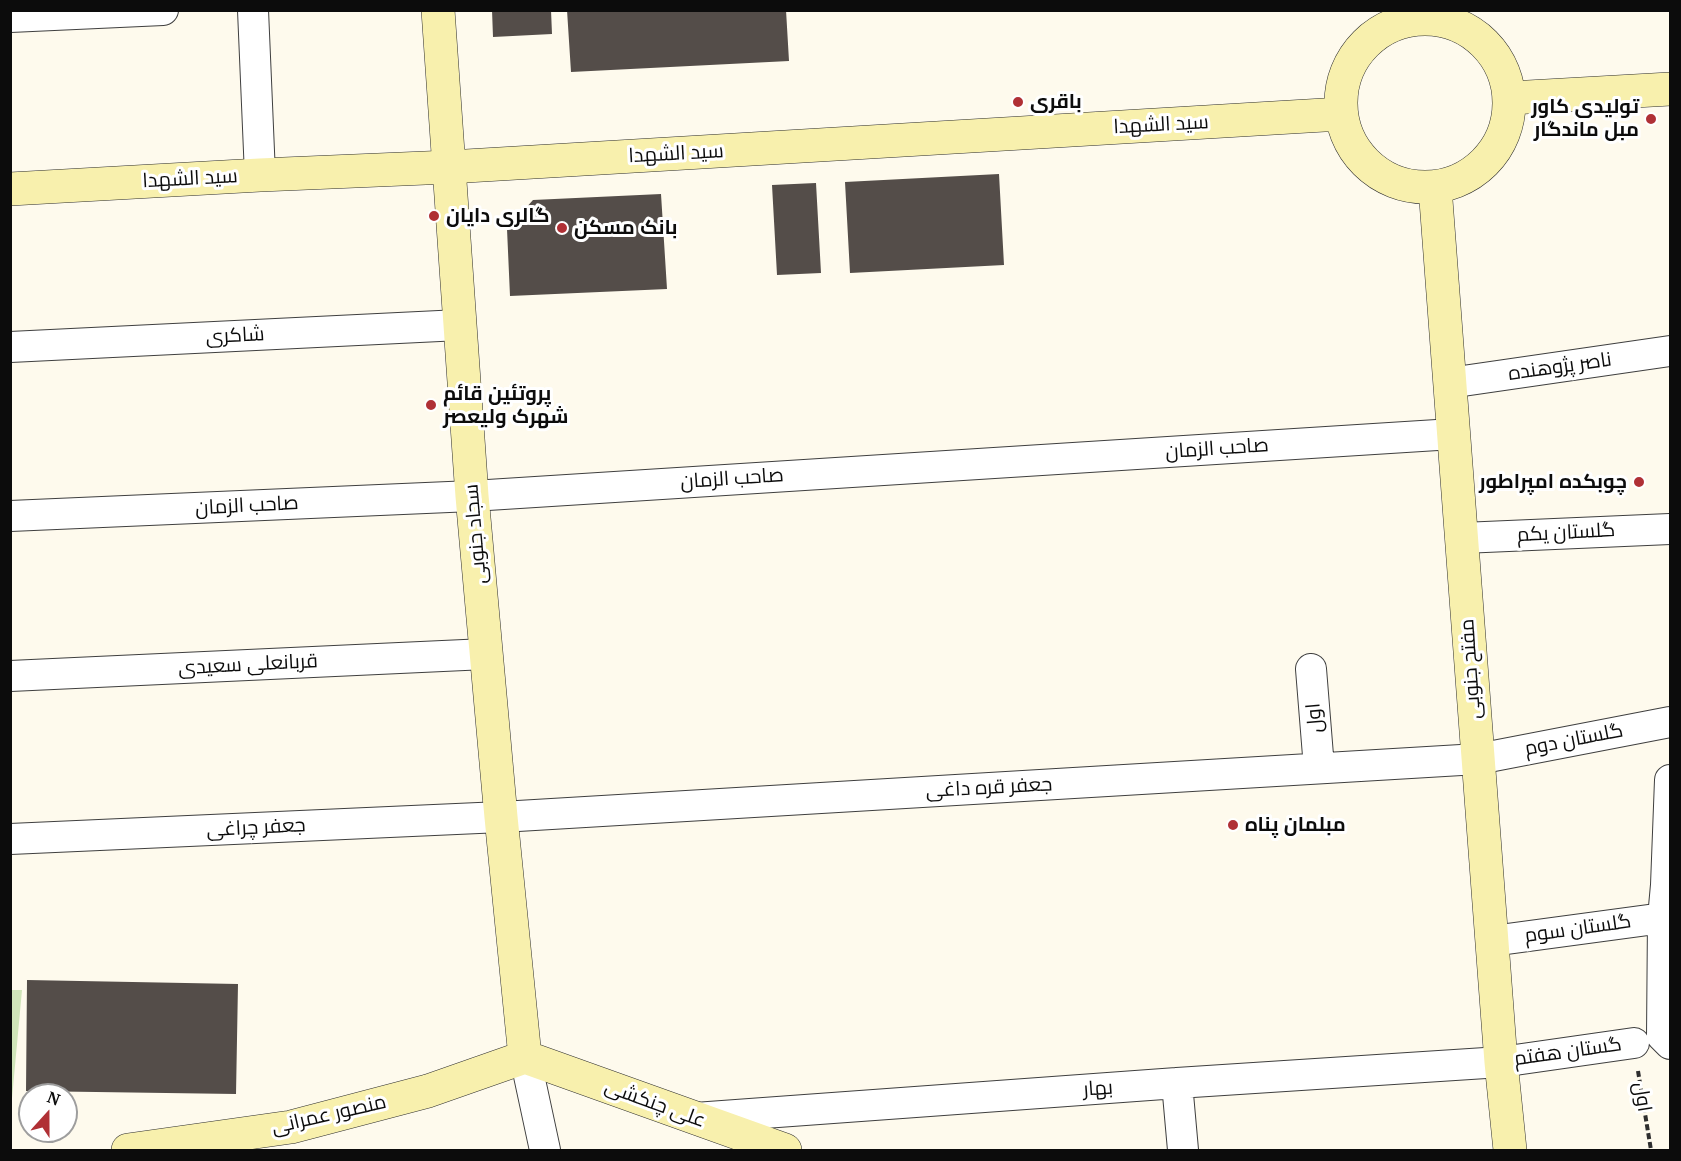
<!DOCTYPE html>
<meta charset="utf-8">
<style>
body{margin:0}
#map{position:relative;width:1681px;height:1161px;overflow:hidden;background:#fefaed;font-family:"PT Serif",serif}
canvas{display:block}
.frame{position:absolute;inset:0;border:12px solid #0c0c0c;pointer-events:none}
.north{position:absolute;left:18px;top:1083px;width:60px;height:60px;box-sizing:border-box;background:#fff;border:2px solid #9e9e9e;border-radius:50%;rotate:21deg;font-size:16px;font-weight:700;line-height:24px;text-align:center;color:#0c0c0c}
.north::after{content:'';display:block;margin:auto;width:21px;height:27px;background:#b03035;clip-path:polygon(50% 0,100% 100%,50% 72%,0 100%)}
</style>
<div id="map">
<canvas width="1681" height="1161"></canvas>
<div class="frame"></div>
<div class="north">N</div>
</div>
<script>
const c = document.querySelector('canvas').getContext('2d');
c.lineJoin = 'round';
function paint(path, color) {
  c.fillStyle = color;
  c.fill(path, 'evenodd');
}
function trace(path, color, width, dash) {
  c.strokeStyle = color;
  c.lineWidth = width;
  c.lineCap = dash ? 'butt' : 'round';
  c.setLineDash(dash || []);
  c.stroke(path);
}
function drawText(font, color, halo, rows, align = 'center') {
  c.font = font + ' "PT Serif",Cairo,serif';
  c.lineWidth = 6;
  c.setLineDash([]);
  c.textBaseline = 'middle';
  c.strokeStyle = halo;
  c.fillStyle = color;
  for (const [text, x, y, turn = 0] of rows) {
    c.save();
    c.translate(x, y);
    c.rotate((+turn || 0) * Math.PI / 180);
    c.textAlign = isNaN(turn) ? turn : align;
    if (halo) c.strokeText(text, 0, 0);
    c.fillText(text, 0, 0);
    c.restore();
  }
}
const green = new Path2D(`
 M 11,990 L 22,990 L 11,1109 L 10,990 Z`);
const building = new Path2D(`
 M 492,10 L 551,10 L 552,34 L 493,37 Z
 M 567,10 L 786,10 L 789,61 L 571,72 Z
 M 999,174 L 1004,265 L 850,273 L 845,182 Z
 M 816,183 L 821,273 L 777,275 L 772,185 Z
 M 661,194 L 667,289 L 510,296 L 507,229 L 533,200 Z
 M 27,980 L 238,984 L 236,1094 L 26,1091 Z`);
const path = new Path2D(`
 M 1638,1071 L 1651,1150`);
const street = new Path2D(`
 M 253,10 L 260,175
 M 10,17 L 163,10
 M 10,347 L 460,325
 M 1449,383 L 1670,351
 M 10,516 L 472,496 L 1453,434
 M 1462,538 L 1670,529
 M 1311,669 L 1319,768
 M 10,676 L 486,654
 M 1670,780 L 1666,885 L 1663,918 L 1662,1036 L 1670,1044
 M 10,839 L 501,817 L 1478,759 L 1670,722
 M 1492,941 L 1663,918
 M 525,1057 L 545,1150
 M 1177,1083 L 1183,1150
 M 695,1118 L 1177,1083 L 1501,1062 L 1634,1043`);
const secondary = new Path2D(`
 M 438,10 L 472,496 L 501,817 L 525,1057
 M1341 103a84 84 0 1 1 168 0a84 84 0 1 1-168 0Z
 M 1510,98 L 1670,89
 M 1435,187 L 1501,1062 L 1510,1150
 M 10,189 L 260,175 L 449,167 L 1341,114
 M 525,1057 L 785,1150
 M 128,1150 L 291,1127 L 428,1091 L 525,1057`);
const markers = [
 [1018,102,6,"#b03035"],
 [1651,119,6,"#b03035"],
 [434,216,6,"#b03035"],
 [562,228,6,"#b03035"],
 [431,405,6,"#b03035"],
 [1639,482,6,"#b03035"],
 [1233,825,6,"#b03035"]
];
const poiNames = [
 ["باقری",1030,102],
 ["تولیدی کاور",1639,107,"right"],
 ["مبل ماندگار",1639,130,"right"],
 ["گالری دایان",446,216],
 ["بانک مسکن",574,228],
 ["پروتئین قائم",443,394],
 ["شهرک ولیعصر",443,417],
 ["چوبکده امپراطور",1627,482,"right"],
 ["مبلمان پناه",1245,825]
];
const streetNames = [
 ["سید الشهدا",1161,125,-3],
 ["سید الشهدا",676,154,-3],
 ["سید الشهدا",190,179,-3],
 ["شاکری",235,336,-3],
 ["ناصر پژوهنده",1560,367,-8],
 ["صاحب الزمان",1217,449,-4],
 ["صاحب الزمان",732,479,-4],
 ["صاحب الزمان",247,506,-3],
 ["گلستان یکم",1566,533,-3],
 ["سجاد جنوبی",476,534,-95],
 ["قربانعلی سعیدی",248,665,-3],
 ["مفتح جنوبی",1471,669,-94],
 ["اول",1315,718,-95],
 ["گلستان دوم",1574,740,-11],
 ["جعفر قره داغی",989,788,-3],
 ["جعفر چراغی",256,828,-3],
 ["گلستان سوم",1578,929,-8],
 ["گستان هفتم",1568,1052,-8],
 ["بهار",1098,1089,-4],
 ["اول",1642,1097,81],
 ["علی چنکشی",655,1104,20],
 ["منصور عمرانی",329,1115,-13]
];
paint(green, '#d0e5b9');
paint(building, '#544d49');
trace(street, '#3f3f3f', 32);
trace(secondary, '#2e2e2e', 34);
trace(path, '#2e2e2e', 4, [6, 3]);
trace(street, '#fff', 30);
trace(secondary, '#f8f0ad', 33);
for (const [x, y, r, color] of markers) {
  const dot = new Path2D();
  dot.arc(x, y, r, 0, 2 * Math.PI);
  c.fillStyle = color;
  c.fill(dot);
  trace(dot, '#fff', 2);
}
drawText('bold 20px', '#0c0c0c', '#fff', poiNames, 'left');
drawText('20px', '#0c0c0c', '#fff', streetNames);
</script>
